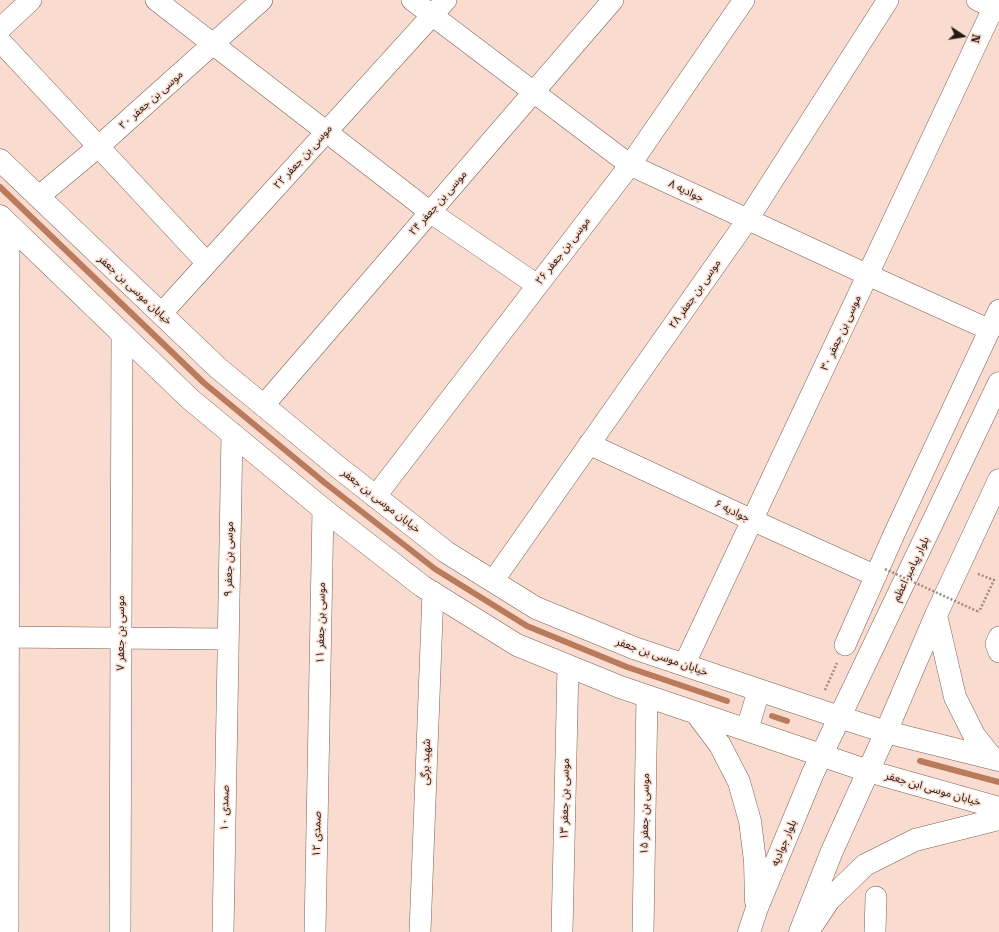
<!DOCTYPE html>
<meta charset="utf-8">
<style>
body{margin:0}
#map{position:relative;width:999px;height:932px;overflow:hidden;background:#f9dccf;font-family:"Roboto Serif",serif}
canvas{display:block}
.north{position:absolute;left:943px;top:16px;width:40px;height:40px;-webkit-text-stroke:3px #f9dccf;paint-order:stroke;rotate:102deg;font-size:11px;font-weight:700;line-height:16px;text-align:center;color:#241a15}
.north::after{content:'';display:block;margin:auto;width:14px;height:18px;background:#241a15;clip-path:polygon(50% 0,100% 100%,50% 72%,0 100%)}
</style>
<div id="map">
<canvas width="999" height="932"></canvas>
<div class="north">N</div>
</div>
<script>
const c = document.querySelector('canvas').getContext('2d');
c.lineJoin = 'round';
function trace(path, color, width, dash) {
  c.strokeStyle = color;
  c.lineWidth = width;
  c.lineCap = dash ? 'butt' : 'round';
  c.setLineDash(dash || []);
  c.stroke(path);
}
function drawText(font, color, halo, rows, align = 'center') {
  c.font = font + ' "Roboto Serif","Noto Sans Arabic",serif';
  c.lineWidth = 3;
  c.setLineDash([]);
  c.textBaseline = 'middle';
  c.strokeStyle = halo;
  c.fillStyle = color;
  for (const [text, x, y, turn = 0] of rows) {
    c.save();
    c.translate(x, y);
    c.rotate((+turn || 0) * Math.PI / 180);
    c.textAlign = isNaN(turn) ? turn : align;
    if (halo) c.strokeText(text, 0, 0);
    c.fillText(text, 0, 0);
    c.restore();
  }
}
const stream = new Path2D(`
 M 0,187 L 204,383 L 325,483 L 435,569 L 527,626 L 627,667 L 727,701
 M 772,716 L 787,721
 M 920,761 L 999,782`);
const path = new Path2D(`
 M 978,574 L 994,580 L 979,612
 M 825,690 L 837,663`);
const minor = new Path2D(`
 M 156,0 L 430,212 L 537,285
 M 412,0 L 630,165 L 868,275 L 990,330
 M 977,0 L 999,10
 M 0,29 L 31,0
 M 0,41 L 207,263
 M 38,197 L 98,147 L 262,0
 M 161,314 L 446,0
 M 263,406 L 613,0
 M 589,444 L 752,520 L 876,576
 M 375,497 L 630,165 L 744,0
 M 493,581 L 748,219 L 888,0
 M 0,637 L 228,639
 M 999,637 L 996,644 L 999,652
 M 845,645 L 895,532 L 999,310
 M 684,665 L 997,0
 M 8,932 L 9,225
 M 120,932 L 122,334
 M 223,932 L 232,433
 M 315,932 L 323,509
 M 420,932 L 433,592
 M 562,932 L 568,666
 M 643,932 L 647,696
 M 875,932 L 876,897`);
const major = new Path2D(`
 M 0,160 L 218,368 L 338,467 L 446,552 L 536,608 L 634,648 L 839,717 L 886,732 L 999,760
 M 0,216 L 190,399 L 323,509 L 422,586 L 517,645 L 620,687 L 868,771 L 999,808
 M 936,615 L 955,697 L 974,735 L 992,758
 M 696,713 L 720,745 L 739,782 L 750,821 L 755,861 L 756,901
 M 747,730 L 759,690
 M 813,924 L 829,900 L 865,865 L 915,840 L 999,819
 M 749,932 L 757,908 L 813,773 L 999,383
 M 800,932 L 832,851 L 886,732 L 936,615 L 999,480`);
const pathBridge = new Path2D(`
 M 885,569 L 979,612`);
const streetNames = [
 ["موسی بن جعفر ۲۰",151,100,-42],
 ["موسی بن جعفر ۲۲",303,157,-48],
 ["جوادیه ۸",686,191,25],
 ["موسی بن جعفر ۲۴",438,203,-49],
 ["موسی بن جعفر ۲۶",563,251,-52],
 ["خیابان موسی بن جعفر",135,290,43],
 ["موسی بن جعفر ۲۸",695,294,-55],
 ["موسی بن جعفر ۳۰",841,333,-65],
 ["خیابان موسی بن جعفر",381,501,38],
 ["جوادیه ۶",732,511,25],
 ["موسی بن جعفر ۹",229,559,-89],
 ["بلوار پیامبر اعظم",911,569,-64],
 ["موسی بن جعفر ۱۱",321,623,-89],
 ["موسی بن جعفر ۷",121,633,-90],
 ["خیابان موسی بن جعفر",662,657,19],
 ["شهید برگی",426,762,-88],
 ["خیابان موسی ابن جعفر",933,789,16],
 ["موسی بن جعفر ۱۳",565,799,-89],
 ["صمدی ۱۰",225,808,-89],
 ["موسی بن جعفر ۱۵",645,814,-89],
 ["صمدی ۱۲",317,834,-89],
 ["بلوار جوادیه",784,843,-67]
];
trace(stream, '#ba7b5c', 6);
trace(minor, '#7a6155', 22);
trace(major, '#7a6155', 23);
trace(path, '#a08b82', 2.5, [2, 2]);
trace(minor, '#fff', 21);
trace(major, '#fff', 22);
trace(pathBridge, '#a08b82', 2.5, [2, 2]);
drawText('11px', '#241a15', '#f9dccf', streetNames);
</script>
